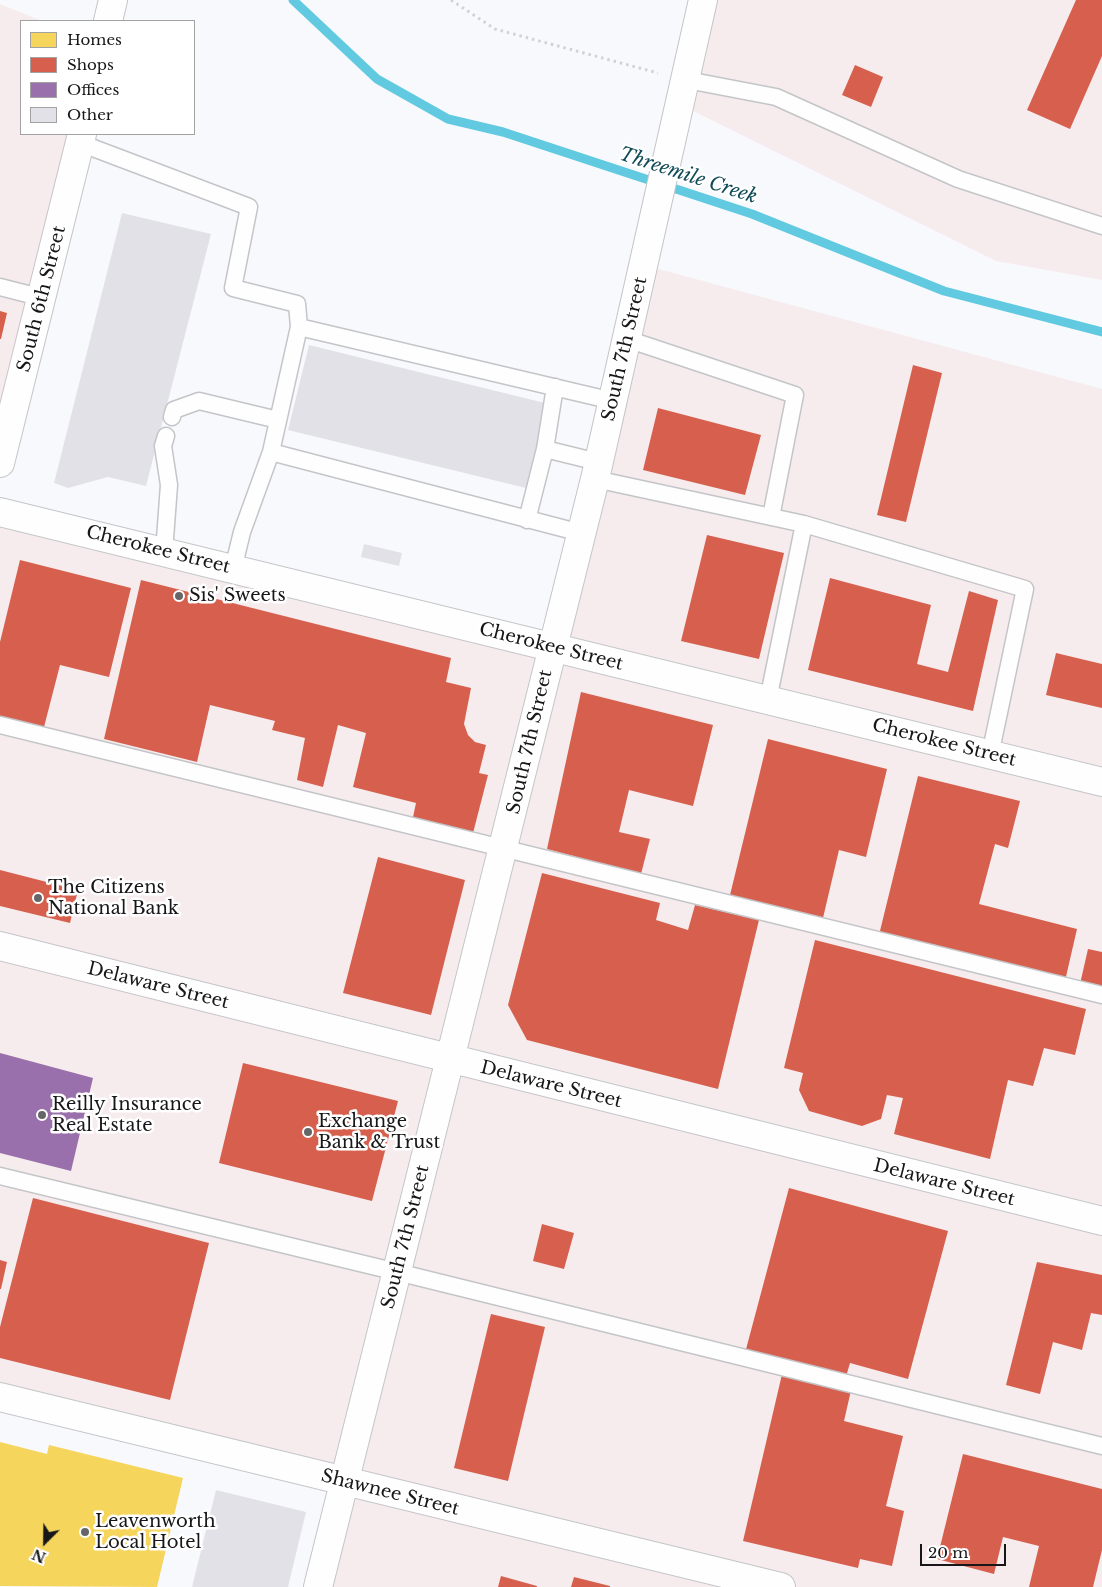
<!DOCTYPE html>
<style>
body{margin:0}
#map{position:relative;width:1102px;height:1587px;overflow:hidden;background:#f8f9fd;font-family:"Libre Baskerville",serif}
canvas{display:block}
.legend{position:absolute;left:20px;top:20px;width:175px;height:115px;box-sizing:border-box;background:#fff;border:1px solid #a2a2a3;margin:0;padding:6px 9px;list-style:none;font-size:15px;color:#171719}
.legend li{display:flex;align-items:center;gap:10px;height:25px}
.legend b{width:25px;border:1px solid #a2a2a3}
.north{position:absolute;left:20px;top:1517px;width:50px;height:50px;-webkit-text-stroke:4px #fff;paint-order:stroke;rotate:203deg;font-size:14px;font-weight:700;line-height:20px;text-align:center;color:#171719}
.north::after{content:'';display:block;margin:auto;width:18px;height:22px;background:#171719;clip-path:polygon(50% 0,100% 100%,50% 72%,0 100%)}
.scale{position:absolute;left:920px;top:1544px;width:86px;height:22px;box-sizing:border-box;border:2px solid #171719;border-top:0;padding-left:6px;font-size:15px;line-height:18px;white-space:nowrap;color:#171719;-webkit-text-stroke:4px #fff;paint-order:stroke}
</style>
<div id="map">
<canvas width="1102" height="1587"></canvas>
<ul class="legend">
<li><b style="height:14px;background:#f6d55c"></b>Homes</li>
<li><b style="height:14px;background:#d6604d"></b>Shops</li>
<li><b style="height:14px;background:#9970ab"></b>Offices</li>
<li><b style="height:14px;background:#e3e1e8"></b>Other</li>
</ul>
<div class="north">N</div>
<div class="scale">20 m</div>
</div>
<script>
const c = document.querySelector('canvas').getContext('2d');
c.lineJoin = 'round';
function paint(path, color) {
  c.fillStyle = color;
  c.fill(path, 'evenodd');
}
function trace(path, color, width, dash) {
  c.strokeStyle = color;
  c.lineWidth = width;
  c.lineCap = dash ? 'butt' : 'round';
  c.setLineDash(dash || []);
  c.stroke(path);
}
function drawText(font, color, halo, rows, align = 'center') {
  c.font = font + ' "Libre Baskerville",serif';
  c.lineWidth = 5;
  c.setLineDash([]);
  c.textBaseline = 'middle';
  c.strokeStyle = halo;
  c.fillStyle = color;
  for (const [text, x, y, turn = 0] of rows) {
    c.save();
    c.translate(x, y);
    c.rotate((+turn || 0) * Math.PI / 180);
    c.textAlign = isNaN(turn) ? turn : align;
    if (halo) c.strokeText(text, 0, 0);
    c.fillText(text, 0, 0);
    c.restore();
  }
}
const commercial = new Path2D(`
 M 703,0 L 1102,0 L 1102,280 L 996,261 L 681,105 Z
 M 0,4 L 42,21 L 21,21 L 21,134 L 82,134 L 0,457 Z
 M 644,265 L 1102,389 L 1102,1587 L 318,1587 L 344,1482 L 0,1397 L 0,510 L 552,646 Z`);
const homes = new Path2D(`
 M 0,1442 L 47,1454 L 49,1445 L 183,1478 L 157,1587 L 0,1586 Z`);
const shops = new Path2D(`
 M 1076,0 L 1102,0 L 1102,56 L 1070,129 L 1027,110 Z
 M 855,65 L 883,77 L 871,107 L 842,95 Z
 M 0,311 L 7,313 L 1,339 L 0,339 Z
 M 913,365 L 942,373 L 906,522 L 877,515 Z
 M 658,408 L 761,435 L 745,495 L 643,470 Z
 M 707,535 L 784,553 L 759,659 L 681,641 Z
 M 20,560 L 131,588 L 109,677 L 60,665 L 44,727 L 0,716 L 0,642 Z
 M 830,578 L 931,605 L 917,664 L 948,672 L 969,591 L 998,600 L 973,711 L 808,670 Z
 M 141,580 L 451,658 L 446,682 L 471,688 L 464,724 L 468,735 L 475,742 L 486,745 L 479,773 L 488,775 L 473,833 L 413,817 L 416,803 L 353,787 L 366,733 L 338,725 L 323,787 L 297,780 L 305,738 L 272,730 L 275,721 L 210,705 L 197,762 L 104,739 Z
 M 1056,653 L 1102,664 L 1102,708 L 1046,695 Z
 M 581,692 L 713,725 L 693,806 L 629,790 L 619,832 L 650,839 L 641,874 L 547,849 Z
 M 768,739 L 887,769 L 866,857 L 839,850 L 823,918 L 730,895 Z
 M 918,776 L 1020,801 L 1008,848 L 995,844 L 979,904 L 1077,929 L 1065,981 L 879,935 Z
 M 378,857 L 465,880 L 431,1015 L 343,993 Z
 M 0,870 L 78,890 L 70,923 L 0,906 Z
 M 542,873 L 660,903 L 656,920 L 688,930 L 695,905 L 759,920 L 718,1089 L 527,1040 L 508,1005 Z
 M 815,940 L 1086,1009 L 1075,1055 L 1044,1048 L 1033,1086 L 1008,1080 L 990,1159 L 894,1134 L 903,1098 L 887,1095 L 881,1119 L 862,1126 L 809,1111 L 799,1090 L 803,1073 L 784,1068 Z
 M 1088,949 L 1102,952 L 1102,990 L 1080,984 Z
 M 243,1063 L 398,1101 L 372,1201 L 219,1163 Z
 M 789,1188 L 948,1231 L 908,1379 L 850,1363 L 845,1380 L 745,1353 Z
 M 33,1198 L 209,1243 L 170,1400 L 0,1358 L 0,1327 Z
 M 542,1224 L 574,1233 L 564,1269 L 533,1261 Z
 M 0,1260 L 7,1262 L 1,1289 L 0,1289 Z
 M 1037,1262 L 1102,1275 L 1102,1315 L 1091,1313 L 1082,1350 L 1053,1342 L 1040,1394 L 1006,1385 Z
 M 491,1314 L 545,1327 L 508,1481 L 454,1468 Z
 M 783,1370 L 852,1386 L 844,1421 L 903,1436 L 886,1506 L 904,1511 L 892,1566 L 860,1559 L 858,1568 L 743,1541 Z
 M 963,1454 L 1102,1489 L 1102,1550 L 1093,1587 L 1029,1587 L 1039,1546 L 1003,1537 L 994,1574 L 937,1559 Z
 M 501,1576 L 537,1586 L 537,1587 L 498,1587 Z
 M 574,1577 L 610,1586 L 610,1587 L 571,1587 Z`);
const offices = new Path2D(`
 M 0,1053 L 93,1078 L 71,1171 L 0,1153 Z`);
const stream = new Path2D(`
 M 293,0 L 377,79 L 448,119 L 503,132 L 752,214 L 944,291 L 1102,332`);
const building = new Path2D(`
 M 122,213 L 211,234 L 146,486 L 108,477 L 68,488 L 54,483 Z
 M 309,345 L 549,404 L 526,488 L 288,430 Z
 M 364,544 L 402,553 L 399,566 L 361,557 Z
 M 216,1490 L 306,1512 L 288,1587 L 192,1587 Z`);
const path = new Path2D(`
 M 451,0 L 495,29 L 658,73`);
const lane = new Path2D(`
 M 687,80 L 776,97 L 958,179 L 1102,226
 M 80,143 L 249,207 L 233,288 L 297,304 L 299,327
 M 0,287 L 43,298
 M 627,339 L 795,395 L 771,517
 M 172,417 L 174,410 L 199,401 L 278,420
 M 545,449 L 555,387
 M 595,479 L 804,524 L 768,700
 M 527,520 L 545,449 L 598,462
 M 804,524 L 1025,589 L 990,755
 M 581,533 L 271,452 L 299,327 L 613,401
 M 164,552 L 169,485 L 163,446 L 166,436
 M 233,569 L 242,532 L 271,452
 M 0,725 L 1102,995
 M 0,1176 L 397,1272 L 1102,1446`);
const street = new Path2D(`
 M 108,21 L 113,0
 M 0,463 L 82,134
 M 0,946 L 1102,1221`);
const secondary = new Path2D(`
 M 0,512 L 1102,782
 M 0,1397 L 781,1587
 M 318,1587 L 595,479 L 703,0`);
const markers = [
 [179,596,5,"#666669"],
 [38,898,5,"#666669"],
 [42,1115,5,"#666669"],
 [308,1132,5,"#666669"],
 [85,1532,5,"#666669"]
];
const streetNames = [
 ["South 6th Street",42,299,-76],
 ["South 7th Street",625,349,-77],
 ["Cherokee Street",158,550,14],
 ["Cherokee Street",551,647,14],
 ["South 7th Street",530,742,-77],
 ["Cherokee Street",944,743,14],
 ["Delaware Street",158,986,14],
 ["Delaware Street",551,1085,14],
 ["Delaware Street",944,1183,14],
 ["South 7th Street",406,1237,-76],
 ["Shawnee Street",390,1493,14]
];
const poiNames = [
 ["Sis' Sweets",189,596],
 ["The Citizens",48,888],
 ["National Bank",48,909],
 ["Reilly Insurance",52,1105],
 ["Real Estate",52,1126],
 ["Exchange",318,1122],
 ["Bank & Trust",318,1143],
 ["Leavenworth",95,1522],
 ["Local Hotel",95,1543]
];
const waterNames = [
 ["Threemile Creek",688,176,18]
];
paint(commercial, '#f6ecee');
paint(homes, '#f6d55c');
paint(shops, '#d6604d');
paint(offices, '#9970ab');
trace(stream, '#61cae0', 9);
paint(building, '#e3e1e8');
trace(lane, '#c4c5c8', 19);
trace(street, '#c4c5c8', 30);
trace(secondary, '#c4c5c8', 30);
trace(path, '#d2d2d3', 3, [2.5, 4]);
trace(lane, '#fefeff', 16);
trace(street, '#fefeff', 28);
trace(secondary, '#fefeff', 28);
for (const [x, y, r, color] of markers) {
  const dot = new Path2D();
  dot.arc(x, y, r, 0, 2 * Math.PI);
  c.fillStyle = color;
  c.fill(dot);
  trace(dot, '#fff', 2);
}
drawText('18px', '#171719', '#fff', streetNames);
drawText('18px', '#171719', '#fff', poiNames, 'left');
drawText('italic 19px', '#0f4a56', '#fff', waterNames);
</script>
